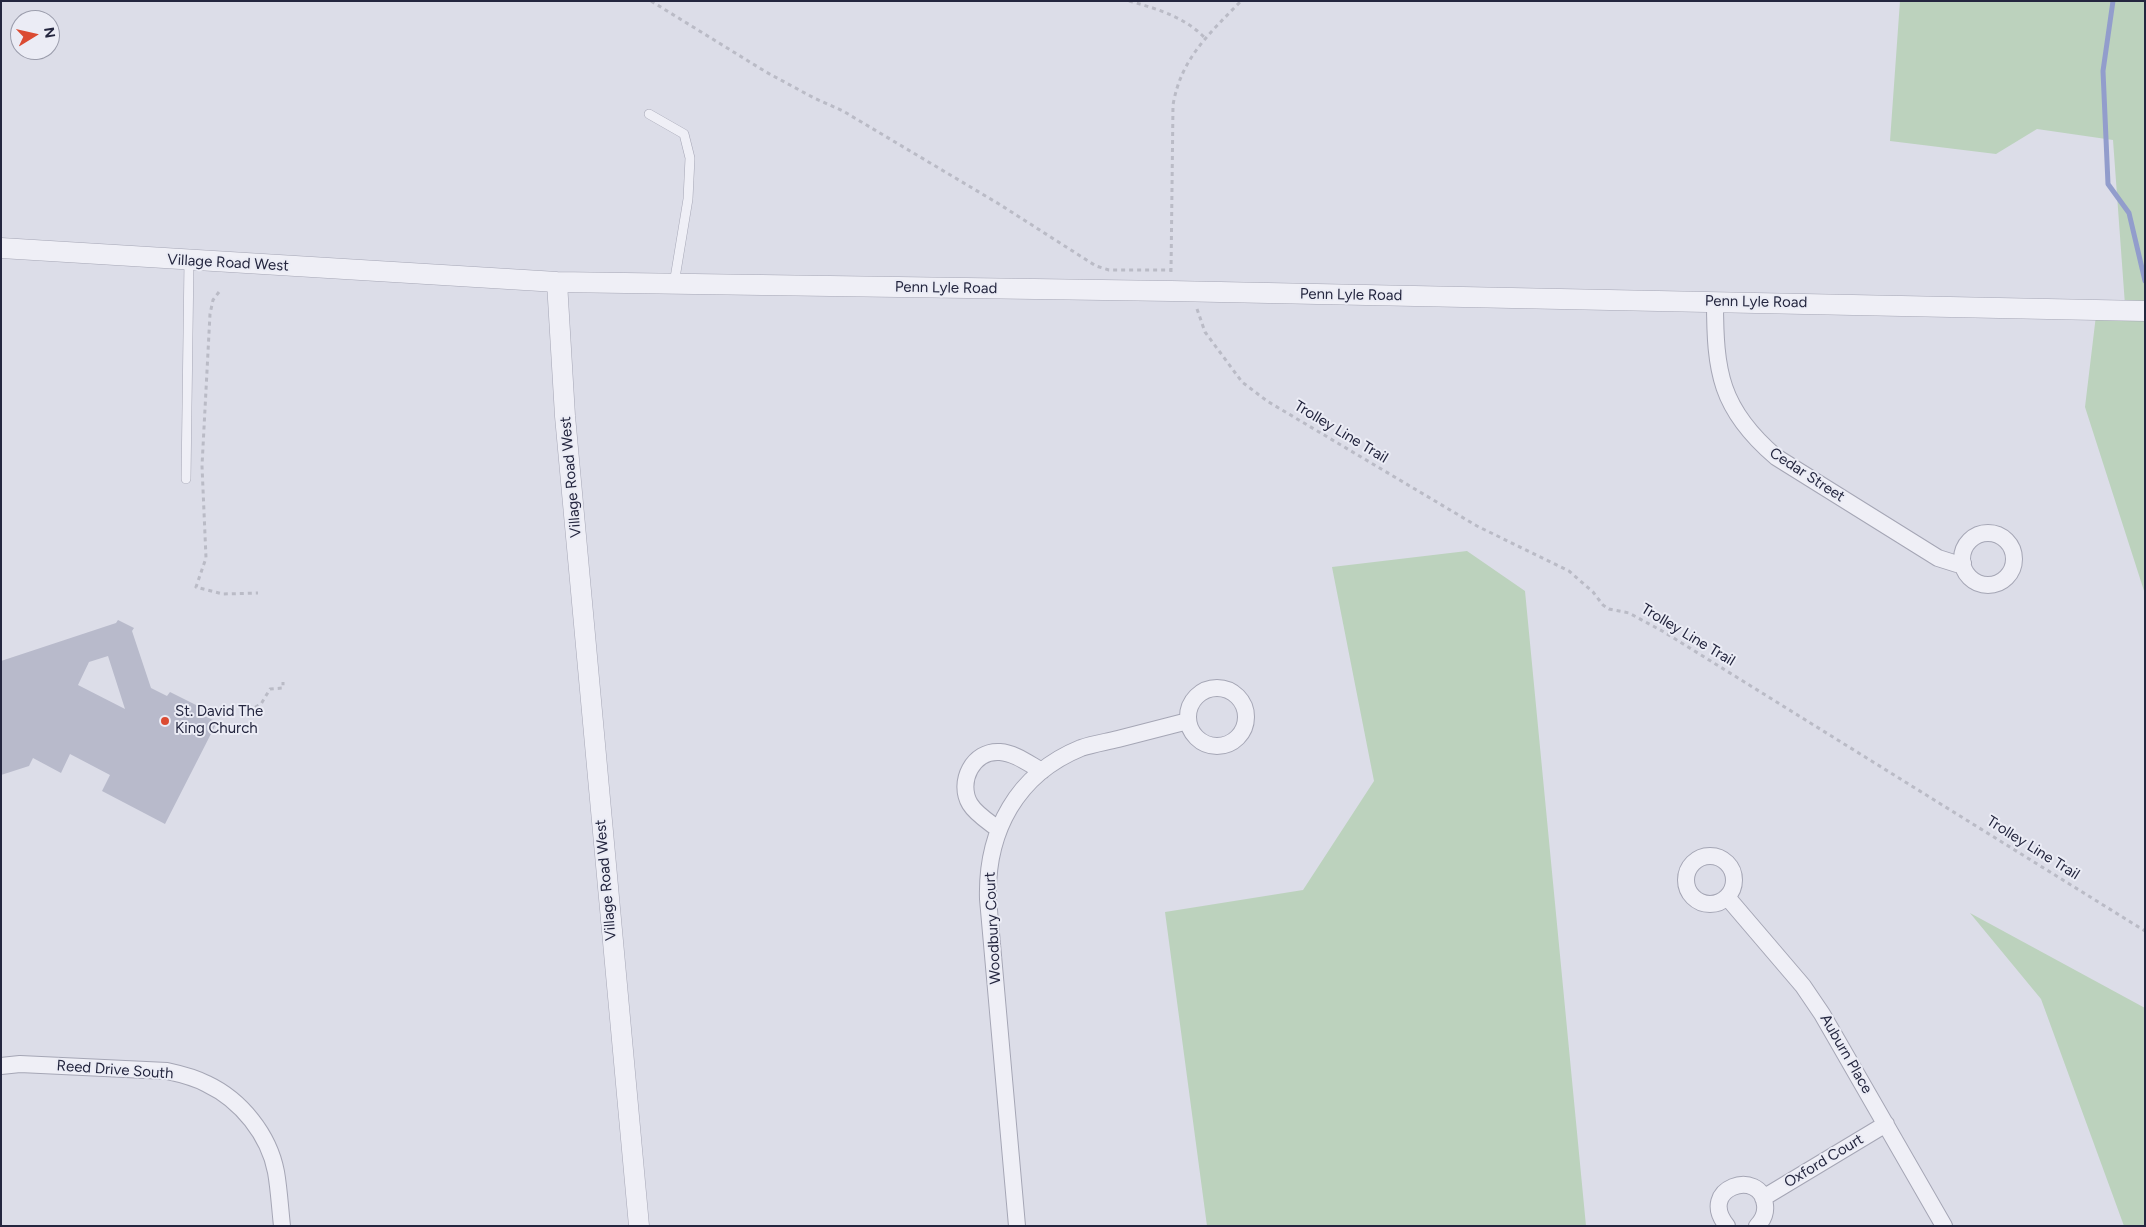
<!DOCTYPE html>
<style>
body{margin:0}
#map{position:relative;width:2146px;height:1227px;overflow:hidden;background:#dcdde8;font-family:Figtree,sans-serif}
canvas{display:block}
.frame{position:absolute;inset:0;border:2px solid #24263f;pointer-events:none}
.north{position:absolute;left:10px;top:10px;width:50px;height:50px;box-sizing:border-box;background:#ebecf5;border:1px solid #9b9dac;border-radius:50%;rotate:81deg;font-size:14px;font-weight:700;line-height:20px;text-align:center;color:#24263f}
.north::after{content:'';display:block;margin:auto;width:18px;height:22px;background:#db4b32;clip-path:polygon(50% 0,100% 100%,50% 72%,0 100%)}
</style>
<div id="map">
<canvas width="2146" height="1227"></canvas>
<div class="frame"></div>
<div class="north">N</div>
</div>
<script>
const c = document.querySelector('canvas').getContext('2d');
c.lineJoin = 'round';
function paint(path, color) {
  c.fillStyle = color;
  c.fill(path, 'evenodd');
}
function trace(path, color, width, dash) {
  c.strokeStyle = color;
  c.lineWidth = width;
  c.lineCap = dash ? 'butt' : 'round';
  c.setLineDash(dash || []);
  c.stroke(path);
}
function drawText(font, color, halo, rows, align = 'center') {
  c.font = font + ' Figtree,sans-serif';
  c.lineWidth = 4;
  c.setLineDash([]);
  c.textBaseline = 'middle';
  c.strokeStyle = halo;
  c.fillStyle = color;
  for (const [text, x, y, turn = 0] of rows) {
    c.save();
    c.translate(x, y);
    c.rotate((+turn || 0) * Math.PI / 180);
    c.textAlign = isNaN(turn) ? turn : align;
    if (halo) c.strokeText(text, 0, 0);
    c.fillText(text, 0, 0);
    c.restore();
  }
}
const green = new Path2D(`
 M 1900,1 L 2145,1 L 2145,594 L 2085,407 L 2097,307 L 2125,305 L 2113,140 L 2037,129 L 1996,154 L 1890,141 Z
 M 1467,551 L 1525,591 L 1586,1226 L 1207,1226 L 1165,912 L 1303,890 L 1374,781 L 1332,567 Z
 M 1970,913 L 2145,1008 L 2145,1226 L 2124,1226 L 2041,999 Z`);
const stream = new Path2D(`
 M 2113,1 L 2103,71 L 2108,184 L 2129,213 L 2145,281`);
const building = new Path2D(`
 M 118,620 L 134,628 L 132,631 L 151,688 L 167,696 L 170,692 L 202,708 L 199,713 L 217,722 L 165,824 L 102,791 L 110,775 L 70,754 L 61,773 L 33,758 L 29,766 L 1,775 L 1,661 L 116,623 ZM 108,656 L 125,709 L 78,685 L 89,662 Z`);
const path = new Path2D(`
 M 651,1 L 766,72 L 814,98 L 843,111 L 999,204 L 1096,266 L 1109,270 L 1170,270
 M 1129,1 C 1158,9 1185,17 1206,39
 M 1171,272 L 1173,105 C 1181,58 1210,33 1241,1
 M 219,292 L 213,300 L 210,314 L 202,466 L 206,558 L 196,587 L 223,594 L 258,593
 M 1197,309 L 1205,332 L 1242,382 L 1267,401 L 1477,526 L 1569,571 L 1593,592 L 1603,605 L 1609,609 L 1629,613 L 1664,632 L 2145,931
 M 248,711 L 261,704 L 270,689 L 283,688 L 283,682`);
const service = new Path2D(`
 M 649,114 L 684,134 L 690,158 L 688,199 L 674,284
 M 186,479 L 189,261`);
const minor = new Path2D(`
 M 1715,301 C 1715,372 1720,409 1776,457 L 1938,558 L 1957,564 L 1963,563
 M1962 559a26 26 0 1 1 52 0a26 26 0 1 1-52 0Z
 M1188 717a29 29 0 1 1 58 0a29 29 0 1 1-58 0Z
 M 998,829 C 989,822 976,814 970,804 C 957,782 973,750 1000,752 C 1015,753 1029,764 1042,771
 M1686 880a24 24 0 1 1 48 0a24 24 0 1 1-48 0Z
 M 1727,897 L 1803,986 L 1822,1014 L 1944,1226
 M 1,1066 L 20,1064 L 167,1071 C 181,1074 194,1077 207,1084 C 241,1100 269,1135 276,1172 C 279,1189 280,1208 282,1226
 M 1763,1198 L 1886,1124
 M 1017,1226 L 988,899 C 986,831 1017,774 1081,748 C 1093,744 1106,742 1118,739 C 1142,733 1165,727 1188,721
 M 1727,1226 C 1696,1188 1761,1167 1765,1205 C 1766,1213 1763,1220 1757,1226`);
const tertiary = new Path2D(`
 M 1,248 L 557,282 L 1171,291 L 2145,311
 M 557,282 L 565,416 L 639,1226`);
const markers = [
 [165,721,5,"#db4b32"]
];
const streetNames = [
 ["Village Road West",228,263,3],
 ["Penn Lyle Road",946,288,1],
 ["Penn Lyle Road",1351,295,1],
 ["Penn Lyle Road",1756,302,1],
 ["Trolley Line Trail",1341,432,31],
 ["Cedar Street",1807,475,33],
 ["Village Road West",571,477,-95],
 ["Trolley Line Trail",1688,635,31],
 ["Trolley Line Trail",2033,848,32],
 ["Village Road West",606,880,-95],
 ["Woodbury Court",993,928,-93],
 ["Auburn Place",1846,1054,60],
 ["Reed Drive South",115,1070,4],
 ["Oxford Court",1824,1161,-31]
];
const poiNames = [
 ["St. David The",175,712],
 ["King Church",175,729]
];
paint(green, '#bcd2bd');
trace(stream, '#929dcc', 5);
paint(building, '#b8bacb');
trace(service, '#a5a6b5', 10);
trace(minor, '#a5a6b5', 18);
trace(tertiary, '#a5a6b5', 21);
trace(path, '#babbc6', 3, [4, 4]);
trace(service, '#efeff6', 9);
trace(minor, '#efeff6', 16);
trace(tertiary, '#efeff6', 20);
for (const [x, y, r, color] of markers) {
  const dot = new Path2D();
  dot.arc(x, y, r, 0, 2 * Math.PI);
  c.fillStyle = color;
  c.fill(dot);
  trace(dot, '#ebecf5', 2);
}
drawText('15px', '#24263f', '#ebecf5', streetNames);
drawText('15px', '#24263f', '#ebecf5', poiNames, 'left');
</script>
